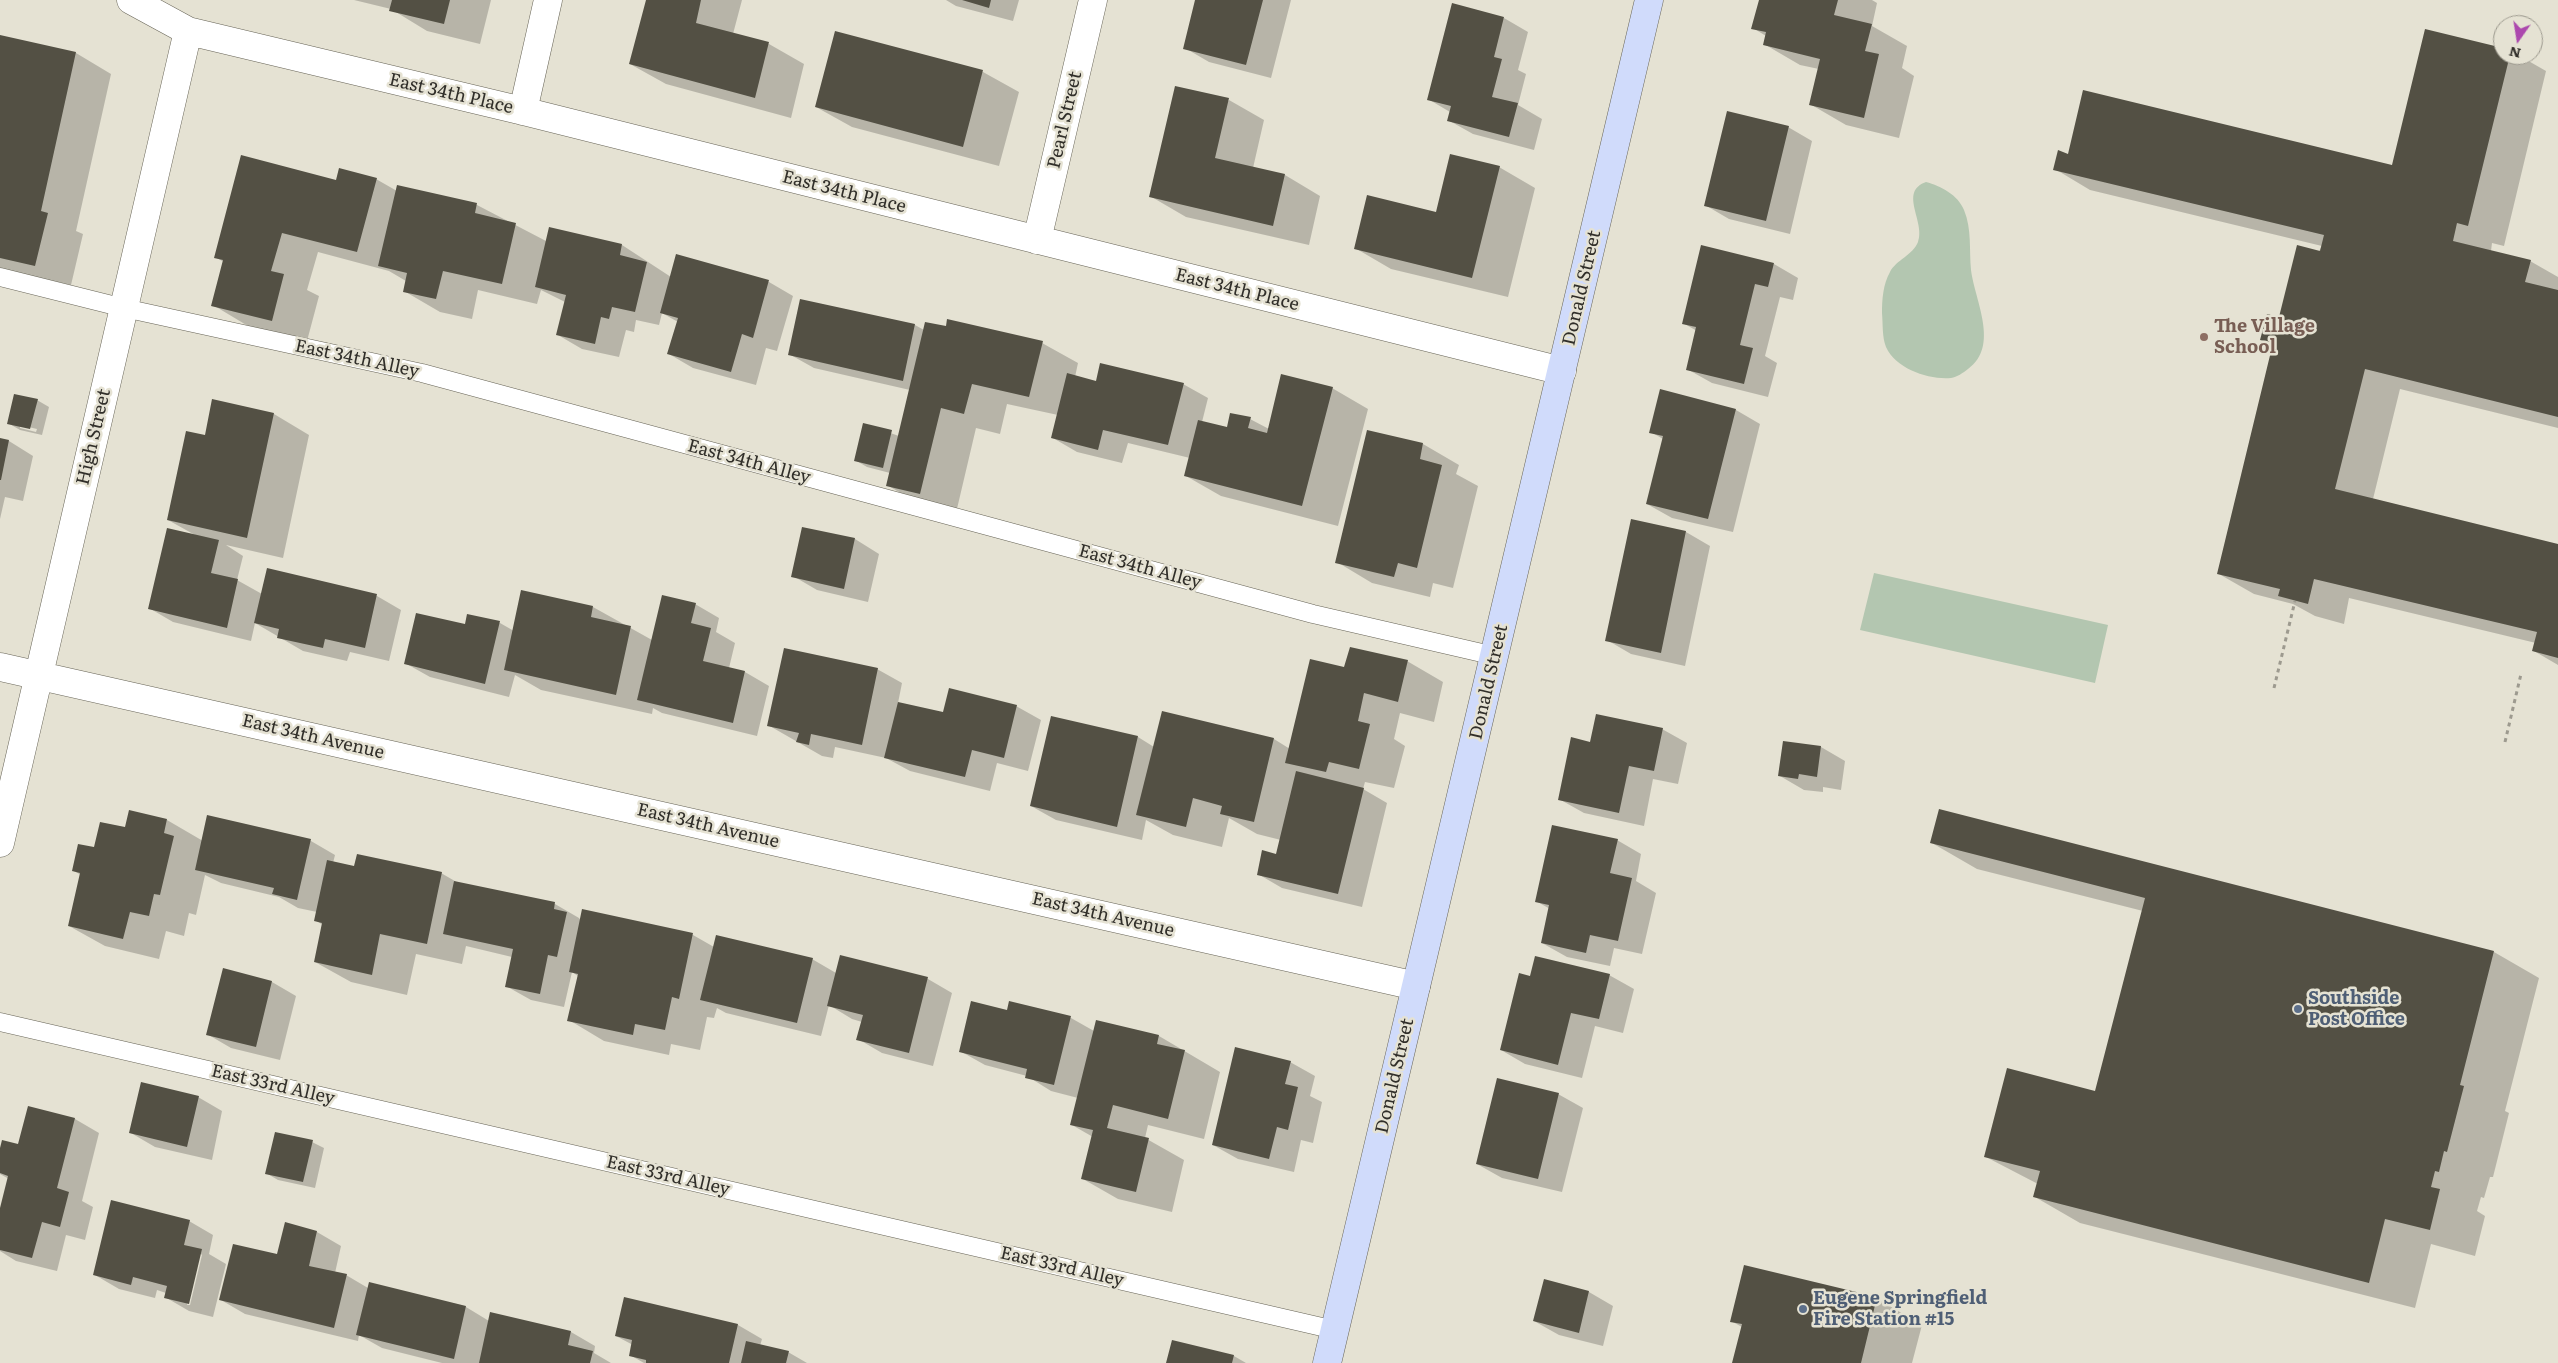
<!DOCTYPE html>
<style>
body{margin:0}
#map{position:relative;width:2558px;height:1363px;overflow:hidden;background:#e5e2d3;font-family:Literata,serif}
canvas{display:block}
.north{position:absolute;left:2493px;top:15px;width:50px;height:50px;box-sizing:border-box;background:#e5e2d3;border:1px solid #9d9a8f;border-radius:50%;rotate:193deg;font-size:14px;font-weight:700;line-height:20px;text-align:center;color:#312f2a}
.north::after{content:'';display:block;margin:auto;width:18px;height:22px;background:#ac48ae;clip-path:polygon(50% 0,100% 100%,50% 72%,0 100%)}
</style>
<div id="map">
<canvas width="2558" height="1363"></canvas>
<div class="north">N</div>
</div>
<script>
const c = document.querySelector('canvas').getContext('2d');
c.lineJoin = 'round';
function paint(path, color) {
  c.fillStyle = color;
  c.fill(path, 'evenodd');
}
function trace(path, color, width, dash) {
  c.strokeStyle = color;
  c.lineWidth = width;
  c.lineCap = dash ? 'butt' : 'round';
  c.setLineDash(dash || []);
  c.stroke(path);
}
function drawText(font, color, halo, rows, align = 'center') {
  c.font = font + ' Literata,serif';
  c.lineWidth = 5;
  c.setLineDash([]);
  c.textBaseline = 'middle';
  c.strokeStyle = halo;
  c.fillStyle = color;
  for (const [text, x, y, turn = 0] of rows) {
    c.save();
    c.translate(x, y);
    c.rotate((+turn || 0) * Math.PI / 180);
    c.textAlign = isNaN(turn) ? turn : align;
    if (halo) c.strokeText(text, 0, 0);
    c.fillText(text, 0, 0);
    c.restore();
  }
}
const green = new Path2D(`
 M 1926,182 C 1941,186 1958,195 1964,210 C 1972,229 1969,251 1971,270 C 1975,301 2000,346 1968,369 C 1963,373 1957,377 1951,378 C 1929,380 1896,369 1886,347 C 1882,337 1883,324 1882,313 C 1882,300 1883,284 1890,272 C 1896,260 1913,255 1918,242 C 1926,222 1898,192 1926,182 Z
 M 1874,573 L 2108,625 L 2095,683 L 1860,630 Z`);
const shadow = new Path2D(`
 M 354,0 L 491,0 L 480,44 L 427,31 L 391,9 Z
 M 647,0 L 742,0 L 733,34 L 769,44 L 804,64 L 791,118 L 666,84 L 630,64 Z
 M 946,0 L 1019,0 L 1013,21 L 956,6 Z
 M 1197,0 L 1291,0 L 1271,78 L 1209,62 L 1185,48 Z
 M 1760,0 L 1872,0 L 1877,3 L 1872,26 L 1907,46 L 1902,68 L 1914,76 L 1899,138 L 1846,125 L 1810,104 L 1819,69 L 1800,65 L 1764,44 L 1766,36 L 1753,28 Z
 M 1504,18 L 1528,32 L 1518,70 L 1526,74 L 1518,105 L 1542,119 L 1534,150 L 1473,134 L 1448,120 L 1450,112 L 1428,99 Z
 M 836,33 L 983,72 L 1019,92 L 999,166 L 852,127 L 816,107 Z
 M 0,36 L 76,53 L 111,74 L 76,231 L 83,234 L 71,285 L 0,269 Z
 M 2503,49 L 2503,55 L 2518,55 L 2546,71 L 2504,246 L 2492,243 L 2491,251 L 2530,261 L 2558,277 L 2558,428 L 2400,389 L 2373,499 L 2558,545 L 2558,665 L 2534,651 L 2536,643 L 2349,598 L 2344,624 L 2315,616 L 2293,604 L 2254,594 L 2219,574 L 2273,346 L 2262,340 L 2280,318 L 2322,246 L 2090,190 L 2055,169 L 2069,155 L 2393,167 Z
 M 1229,100 L 1264,120 L 1253,168 L 1285,175 L 1320,196 L 1309,245 L 1186,217 L 1150,196 Z
 M 1788,127 L 1812,141 L 1790,234 L 1729,219 L 1705,205 Z
 M 1499,167 L 1535,188 L 1508,297 L 1391,269 L 1355,248 L 1437,213 Z
 M 376,179 L 397,191 L 398,186 L 477,205 L 546,241 L 622,245 L 671,277 L 677,256 L 769,282 L 793,296 L 777,351 L 766,348 L 756,385 L 693,368 L 669,354 L 678,322 L 662,313 L 659,325 L 636,320 L 634,332 L 626,330 L 619,357 L 582,349 L 558,335 L 565,302 L 541,290 L 537,304 L 478,290 L 472,319 L 440,312 L 404,291 L 406,281 L 389,271 L 318,252 L 307,290 L 319,296 L 307,341 L 248,326 L 213,305 L 224,262 L 215,257 L 337,182 Z
 M 1774,264 L 1798,278 L 1793,300 L 1780,297 L 1765,356 L 1777,363 L 1768,397 L 1712,383 L 1687,369 L 1697,331 L 1683,323 Z
 M 801,300 L 915,325 L 924,330 L 1042,343 L 1078,363 L 1075,377 L 1097,382 L 1183,384 L 1208,398 L 1202,422 L 1227,429 L 1250,419 L 1269,429 L 1332,388 L 1368,409 L 1338,526 L 1221,496 L 1186,476 L 1190,458 L 1128,443 L 1122,463 L 1077,452 L 1053,438 L 1058,415 L 1007,404 L 1000,434 L 976,428 L 956,513 L 923,506 L 887,485 L 890,473 L 867,467 L 855,460 L 864,424 L 899,436 L 910,390 L 814,368 L 789,354 Z
 M 37,400 L 49,407 L 42,435 L 20,430 L 8,423 ZM 20,425 L 37,429 L 36,432 L 20,428 Z
 M 213,401 L 274,414 L 309,435 L 283,558 L 226,545 L 243,556 L 237,580 L 262,594 L 377,596 L 401,610 L 389,661 L 350,652 L 347,661 L 303,651 L 255,623 L 251,641 L 173,622 L 149,608 L 195,535 L 168,520 L 206,437 Z
 M 1736,410 L 1760,424 L 1733,532 L 1672,518 L 1647,504 L 1663,439 L 1651,432 Z
 M 1368,431 L 1423,444 L 1459,465 L 1456,474 L 1478,486 L 1453,588 L 1433,583 L 1430,597 L 1372,583 L 1337,562 Z
 M 0,439 L 9,441 L 33,456 L 23,501 L 5,497 L 0,519 Z
 M 1632,521 L 1686,532 L 1710,546 L 1685,666 L 1631,654 L 1607,640 Z
 M 803,528 L 855,539 L 879,554 L 868,602 L 817,590 L 793,576 Z
 M 522,592 L 593,607 L 652,640 L 695,604 L 719,618 L 716,632 L 735,643 L 729,668 L 745,672 L 769,686 L 757,736 L 662,713 L 653,708 L 652,714 L 541,690 L 515,675 L 509,697 L 430,677 L 405,663 L 466,626 L 500,623 L 514,631 Z
 M 1407,661 L 1443,682 L 1434,722 L 1400,713 L 1394,739 L 1405,746 L 1394,788 L 1365,782 L 1363,789 L 1387,803 L 1362,907 L 1282,888 L 1258,874 L 1277,855 L 1281,840 L 1257,834 L 1229,818 L 1222,847 L 1173,835 L 1146,820 L 1142,840 L 1056,820 L 1031,806 L 1052,718 L 1138,737 L 1154,747 L 1163,712 L 1274,739 L 1290,749 L 1345,669 Z
 M 877,669 L 902,683 L 898,703 L 944,713 L 1016,706 L 1041,720 L 1028,771 L 997,763 L 990,791 L 910,771 L 886,758 L 835,747 L 833,758 L 822,756 L 768,725 Z
 M 1662,729 L 1687,743 L 1678,784 L 1653,779 L 1644,826 L 1584,813 L 1559,799 L 1591,743 Z
 M 1784,742 L 1821,747 L 1845,761 L 1841,790 L 1823,787 L 1823,792 L 1804,790 L 1780,776 Z
 M 208,817 L 311,841 L 335,855 L 333,863 L 355,867 L 441,873 L 460,884 L 555,904 L 579,918 L 581,921 L 583,911 L 693,935 L 714,947 L 812,959 L 836,973 L 841,956 L 928,979 L 952,993 L 933,1066 L 882,1053 L 858,1039 L 862,1022 L 852,1019 L 829,1005 L 821,1036 L 726,1013 L 717,1008 L 714,1018 L 707,1017 L 700,1050 L 671,1044 L 669,1055 L 604,1041 L 569,1020 L 578,976 L 572,972 L 564,1007 L 531,1000 L 506,986 L 512,957 L 466,946 L 462,964 L 416,954 L 407,995 L 351,982 L 315,962 L 323,925 L 315,920 L 317,912 L 298,908 L 279,897 L 221,883 L 205,875 L 196,915 L 189,913 L 184,936 L 166,931 L 159,959 L 105,946 L 69,926 L 81,875 L 74,871 L 95,849 L 126,829 L 167,820 L 203,841 Z
 M 1617,840 L 1641,854 L 1636,881 L 1656,893 L 1642,954 L 1614,948 L 1610,966 L 1567,957 L 1542,943 L 1550,909 L 1536,901 Z
 M 1932,843 L 2494,952 L 2539,978 L 2505,1111 L 2509,1113 L 2493,1177 L 2490,1177 L 2484,1198 L 2481,1197 L 2477,1211 L 2485,1216 L 2475,1256 L 2431,1244 L 2415,1308 L 2080,1223 L 2035,1197 L 2038,1184 L 1986,1157 L 2096,1092 L 2143,911 L 1977,869 Z
 M 224,969 L 272,982 L 296,996 L 280,1060 L 231,1048 L 207,1034 Z
 M 1609,975 L 1634,989 L 1623,1033 L 1595,1026 L 1582,1078 L 1525,1064 L 1501,1050 Z
 M 1010,1003 L 1071,1018 L 1094,1031 L 1159,1036 L 1220,1072 L 1204,1139 L 1148,1125 L 1145,1138 L 1184,1160 L 1172,1212 L 1118,1199 L 1083,1179 L 1093,1137 L 1072,1125 L 1078,1098 L 1051,1091 L 1027,1076 L 985,1065 L 960,1051 L 1008,1012 Z
 M 1290,1062 L 1315,1076 L 1310,1096 L 1322,1102 L 1313,1143 L 1301,1140 L 1294,1172 L 1238,1159 L 1213,1145 Z
 M 1558,1094 L 1583,1108 L 1562,1192 L 1502,1178 L 1477,1164 Z
 M 198,1097 L 222,1111 L 212,1160 L 155,1147 L 131,1133 Z
 M 29,1107 L 75,1119 L 99,1133 L 82,1201 L 93,1207 L 85,1240 L 66,1235 L 57,1271 L 16,1261 L 0,1251 L 0,1213 L 9,1179 L 0,1174 L 0,1153 L 18,1146 Z
 M 312,1142 L 324,1148 L 315,1188 L 278,1180 L 266,1173 Z
 M 189,1221 L 213,1235 L 209,1254 L 226,1264 L 213,1317 L 189,1311 L 165,1297 L 166,1293 L 157,1290 L 155,1298 L 119,1289 L 95,1275 ZM 200,1253 L 202,1255 L 190,1305 L 187,1305 Z
 M 286,1224 L 317,1232 L 341,1246 L 335,1273 L 346,1275 L 368,1288 L 370,1284 L 466,1307 L 489,1321 L 571,1332 L 595,1346 L 594,1353 L 611,1363 L 442,1363 L 382,1348 L 359,1335 L 358,1341 L 245,1314 L 221,1300 L 278,1256 Z
 M 1545,1280 L 1589,1292 L 1613,1306 L 1603,1346 L 1559,1335 L 1534,1321 Z
 M 625,1298 L 738,1325 L 762,1339 L 760,1346 L 788,1352 L 807,1363 L 644,1363 L 630,1355 L 633,1345 L 616,1336 Z
 M 1876,1298 L 1922,1325 L 1912,1363 L 1734,1363 L 1742,1327 L 1731,1321 Z
 M 1234,1356 L 1246,1363 L 1168,1363 Z`);
const building = new Path2D(`
 M 392,0 L 450,0 L 444,24 L 389,11 Z
 M 646,0 L 701,0 L 696,23 L 769,42 L 755,98 L 629,64 Z
 M 962,0 L 991,0 L 989,8 Z
 M 1195,0 L 1263,0 L 1246,65 L 1183,49 Z
 M 1759,0 L 1838,0 L 1834,15 L 1872,24 L 1865,51 L 1879,54 L 1864,118 L 1809,105 L 1820,59 L 1763,45 L 1766,32 L 1751,29 Z
 M 1452,3 L 1504,17 L 1494,57 L 1502,59 L 1492,97 L 1518,103 L 1509,137 L 1447,121 L 1451,106 L 1427,100 Z
 M 2425,29 L 2503,48 L 2503,55 L 2510,55 L 2468,226 L 2457,223 L 2453,241 L 2531,260 L 2525,282 L 2558,290 L 2558,417 L 2365,369 L 2335,489 L 2558,544 L 2558,658 L 2532,651 L 2537,632 L 2314,579 L 2308,604 L 2278,596 L 2280,589 L 2217,574 L 2273,343 L 2260,340 L 2267,314 L 2279,317 L 2297,245 L 2320,251 L 2324,235 L 2053,170 L 2058,150 L 2068,154 L 2083,90 L 2392,165 Z
 M 835,31 L 983,70 L 963,147 L 815,107 Z
 M 0,35 L 76,52 L 41,211 L 48,213 L 35,266 L 0,258 Z
 M 1175,86 L 1229,98 L 1215,158 L 1285,174 L 1273,226 L 1149,197 Z
 M 1727,111 L 1789,126 L 1766,221 L 1704,206 Z
 M 1450,154 L 1500,166 L 1472,278 L 1354,249 L 1367,195 L 1436,212 Z
 M 241,155 L 336,180 L 339,168 L 377,178 L 357,252 L 282,233 L 271,271 L 284,274 L 272,321 L 211,306 L 223,260 L 214,258 Z
 M 397,185 L 477,203 L 475,213 L 516,223 L 502,284 L 443,271 L 436,299 L 403,292 L 407,273 L 378,266 Z
 M 549,227 L 622,244 L 620,255 L 647,262 L 635,312 L 612,307 L 609,319 L 601,317 L 595,344 L 556,335 L 566,295 L 535,287 Z
 M 1701,245 L 1774,263 L 1768,287 L 1755,284 L 1740,345 L 1753,348 L 1744,384 L 1686,370 L 1696,327 L 1682,324 Z
 M 676,254 L 769,280 L 753,338 L 742,334 L 731,372 L 667,354 L 678,318 L 660,313 Z
 M 800,299 L 915,324 L 903,381 L 788,355 Z
 M 947,319 L 1043,341 L 1029,397 L 972,384 L 964,414 L 941,408 L 920,494 L 886,486 L 925,322 L 946,326 Z
 M 1100,363 L 1184,383 L 1168,445 L 1103,430 L 1098,450 L 1051,438 L 1067,373 L 1096,381 Z
 M 1281,374 L 1333,387 L 1302,506 L 1184,476 L 1198,420 L 1227,427 L 1230,413 L 1251,417 L 1248,428 L 1267,433 Z
 M 1660,389 L 1736,409 L 1708,519 L 1646,504 L 1663,436 L 1649,433 Z
 M 14,394 L 38,399 L 30,429 L 7,424 Z
 M 212,399 L 274,413 L 247,538 L 167,520 L 186,431 L 205,435 Z
 M 863,423 L 892,430 L 883,468 L 854,461 Z
 M 1367,430 L 1423,443 L 1420,459 L 1442,465 L 1417,568 L 1398,563 L 1394,577 L 1335,563 Z
 M 0,438 L 9,440 L 1,480 L 0,480 Z
 M 1631,519 L 1686,531 L 1661,653 L 1605,641 Z
 M 802,527 L 855,538 L 844,589 L 791,577 Z
 M 167,528 L 219,540 L 211,573 L 238,579 L 227,628 L 148,609 Z
 M 267,568 L 377,594 L 365,648 L 325,639 L 323,648 L 277,638 L 279,629 L 254,623 Z
 M 521,590 L 593,606 L 591,617 L 631,626 L 616,695 L 504,670 Z
 M 662,595 L 696,603 L 691,623 L 711,628 L 703,661 L 745,671 L 733,723 L 637,700 Z
 M 416,613 L 465,624 L 467,614 L 500,621 L 485,684 L 404,664 Z
 M 1350,647 L 1408,660 L 1398,702 L 1364,693 L 1358,721 L 1370,724 L 1359,769 L 1329,762 L 1326,772 L 1285,763 L 1310,659 L 1344,667 Z
 M 784,648 L 878,668 L 862,745 L 811,734 L 809,745 L 796,742 L 799,733 L 767,726 Z
 M 949,688 L 1017,705 L 1004,758 L 972,750 L 965,777 L 884,758 L 898,702 L 943,712 Z
 M 1162,711 L 1274,738 L 1254,822 L 1220,814 L 1222,806 L 1193,798 L 1186,827 L 1136,815 Z
 M 1596,714 L 1663,728 L 1654,771 L 1629,766 L 1619,813 L 1558,800 L 1571,737 L 1590,742 Z
 M 1051,716 L 1138,736 L 1117,827 L 1030,806 Z
 M 1783,741 L 1821,746 L 1817,777 L 1799,774 L 1798,779 L 1778,776 Z
 M 1296,771 L 1364,788 L 1338,894 L 1257,875 L 1262,850 L 1276,854 Z
 M 1939,809 L 2494,951 L 2460,1085 L 2464,1086 L 2447,1152 L 2444,1151 L 2439,1172 L 2435,1171 L 2431,1187 L 2440,1189 L 2430,1230 L 2385,1219 L 2369,1283 L 2033,1197 L 2040,1171 L 1984,1157 L 2007,1068 L 2095,1091 L 2145,898 L 1930,843 Z
 M 129,810 L 167,819 L 164,833 L 174,836 L 160,895 L 154,894 L 149,916 L 130,912 L 123,939 L 68,926 L 80,873 L 72,871 L 78,844 L 94,847 L 100,822 L 125,827 Z
 M 207,815 L 311,839 L 297,900 L 272,894 L 274,888 L 195,870 Z
 M 1552,825 L 1618,839 L 1610,873 L 1632,878 L 1618,941 L 1590,935 L 1586,953 L 1541,943 L 1549,905 L 1535,902 Z
 M 357,854 L 442,872 L 427,944 L 380,934 L 372,975 L 314,962 L 322,923 L 314,921 L 327,860 L 354,866 Z
 M 454,881 L 555,902 L 554,909 L 567,912 L 557,957 L 548,955 L 540,994 L 505,987 L 513,949 L 443,934 Z
 M 582,909 L 693,933 L 679,999 L 672,997 L 665,1030 L 635,1024 L 633,1035 L 567,1021 L 578,974 L 569,972 Z
 M 716,935 L 813,958 L 797,1023 L 700,1000 Z
 M 840,955 L 928,977 L 909,1053 L 856,1040 L 863,1015 L 827,1006 Z
 M 1535,956 L 1610,974 L 1599,1019 L 1571,1013 L 1558,1065 L 1500,1050 L 1519,973 L 1530,976 Z
 M 223,968 L 272,981 L 256,1047 L 206,1035 Z
 M 971,1001 L 1007,1010 L 1009,1001 L 1071,1016 L 1054,1085 L 1025,1078 L 1027,1069 L 959,1052 Z
 M 1096,1020 L 1159,1035 L 1157,1044 L 1185,1050 L 1168,1119 L 1113,1105 L 1107,1128 L 1149,1138 L 1136,1192 L 1081,1179 L 1093,1130 L 1070,1125 Z
 M 1235,1047 L 1291,1061 L 1285,1084 L 1298,1087 L 1288,1130 L 1277,1127 L 1269,1159 L 1212,1145 Z
 M 1497,1078 L 1559,1093 L 1538,1179 L 1476,1164 Z
 M 141,1082 L 199,1096 L 187,1147 L 129,1133 Z
 M 28,1106 L 75,1118 L 57,1188 L 69,1192 L 60,1227 L 42,1222 L 32,1258 L 0,1250 L 0,1208 L 8,1176 L 0,1173 L 0,1148 L 2,1140 L 18,1144 Z
 M 275,1132 L 313,1140 L 303,1182 L 265,1174 Z
 M 111,1200 L 190,1220 L 184,1245 L 202,1249 L 189,1304 L 164,1298 L 167,1286 L 133,1277 L 131,1285 L 93,1275 Z
 M 285,1222 L 317,1231 L 309,1266 L 347,1274 L 334,1328 L 219,1300 L 233,1244 L 277,1254 Z
 M 1744,1265 L 1877,1297 L 1861,1363 L 1732,1363 L 1742,1324 L 1730,1322 Z
 M 1544,1279 L 1589,1291 L 1579,1333 L 1533,1321 Z
 M 369,1282 L 466,1306 L 454,1359 L 356,1335 Z
 M 624,1297 L 738,1324 L 729,1363 L 646,1363 L 646,1360 L 629,1356 L 632,1340 L 615,1336 Z
 M 490,1312 L 571,1331 L 568,1345 L 593,1351 L 590,1363 L 479,1363 Z
 M 1172,1340 L 1234,1355 L 1232,1363 L 1166,1363 Z
 M 746,1341 L 789,1351 L 786,1363 L 741,1363 Z`);
const path = new Path2D(`
 M 2274,688 L 2295,601
 M 2505,742 L 2521,674`);
const lane = new Path2D(`
 M 0,277 L 124,308 L 422,373 L 1313,614 L 1495,656
 M 0,1022 L 1335,1330`);
const street = new Path2D(`
 M 131,0 L 188,31 L 523,111 L 1562,371
 M 523,111 L 548,0
 M 1037,240 L 1093,0
 M 0,667 L 1416,986
 M 0,843 L 188,31`);
const secondary = new Path2D(`
 M 1327,1363 L 1649,0`);
const markers = [
 [2204,337,5,"#8d6e63"],
 [2298,1009,5,"#5c6f8a"],
 [1803,1309,5,"#5c6f8a"]
];
const streetNames = [
 ["East 34th Place",451,94,13],
 ["Pearl Street",1065,120,-77],
 ["East 34th Place",844,192,14],
 ["Donald Street",1582,288,-77],
 ["East 34th Place",1237,290,14],
 ["East 34th Alley",357,359,12],
 ["High Street",94,437,-77],
 ["East 34th Alley",749,462,15],
 ["East 34th Alley",1140,567,15],
 ["Donald Street",1489,682,-77],
 ["East 34th Avenue",313,737,13],
 ["East 34th Avenue",708,826,13],
 ["East 34th Avenue",1103,915,13],
 ["Donald Street",1395,1076,-77],
 ["East 33rd Alley",273,1085,13],
 ["East 33rd Alley",668,1176,13],
 ["East 33rd Alley",1062,1267,13]
];
const educationNames = [
 ["The Village",2214,327],
 ["School",2214,348]
];
const serviceNames = [
 ["Southside",2308,999],
 ["Post Office",2308,1020],
 ["Eugene Springfield",1813,1299],
 ["Fire Station #15",1813,1320]
];
paint(green, '#b3c6b0');
paint(shadow, '#0003');
paint(building, '#535044');
trace(lane, '#676457', 19);
trace(street, '#676457', 29);
trace(secondary, '#676457', 29);
trace(path, '#9d9a8f', 3, [4, 4]);
trace(lane, '#fff', 18);
trace(street, '#fff', 28);
trace(secondary, '#d0dbfb', 28);
for (const [x, y, r, color] of markers) {
  const dot = new Path2D();
  dot.arc(x, y, r, 0, 2 * Math.PI);
  c.fillStyle = color;
  c.fill(dot);
  trace(dot, '#e5e2d3', 2);
}
drawText('18px', '#312f2a', '#e5e2d3', streetNames);
drawText('bold 18px', '#785e54', '#e5e2d3', educationNames, 'left');
drawText('bold 18px', '#4e5e75', '#e5e2d3', serviceNames, 'left');
</script>
